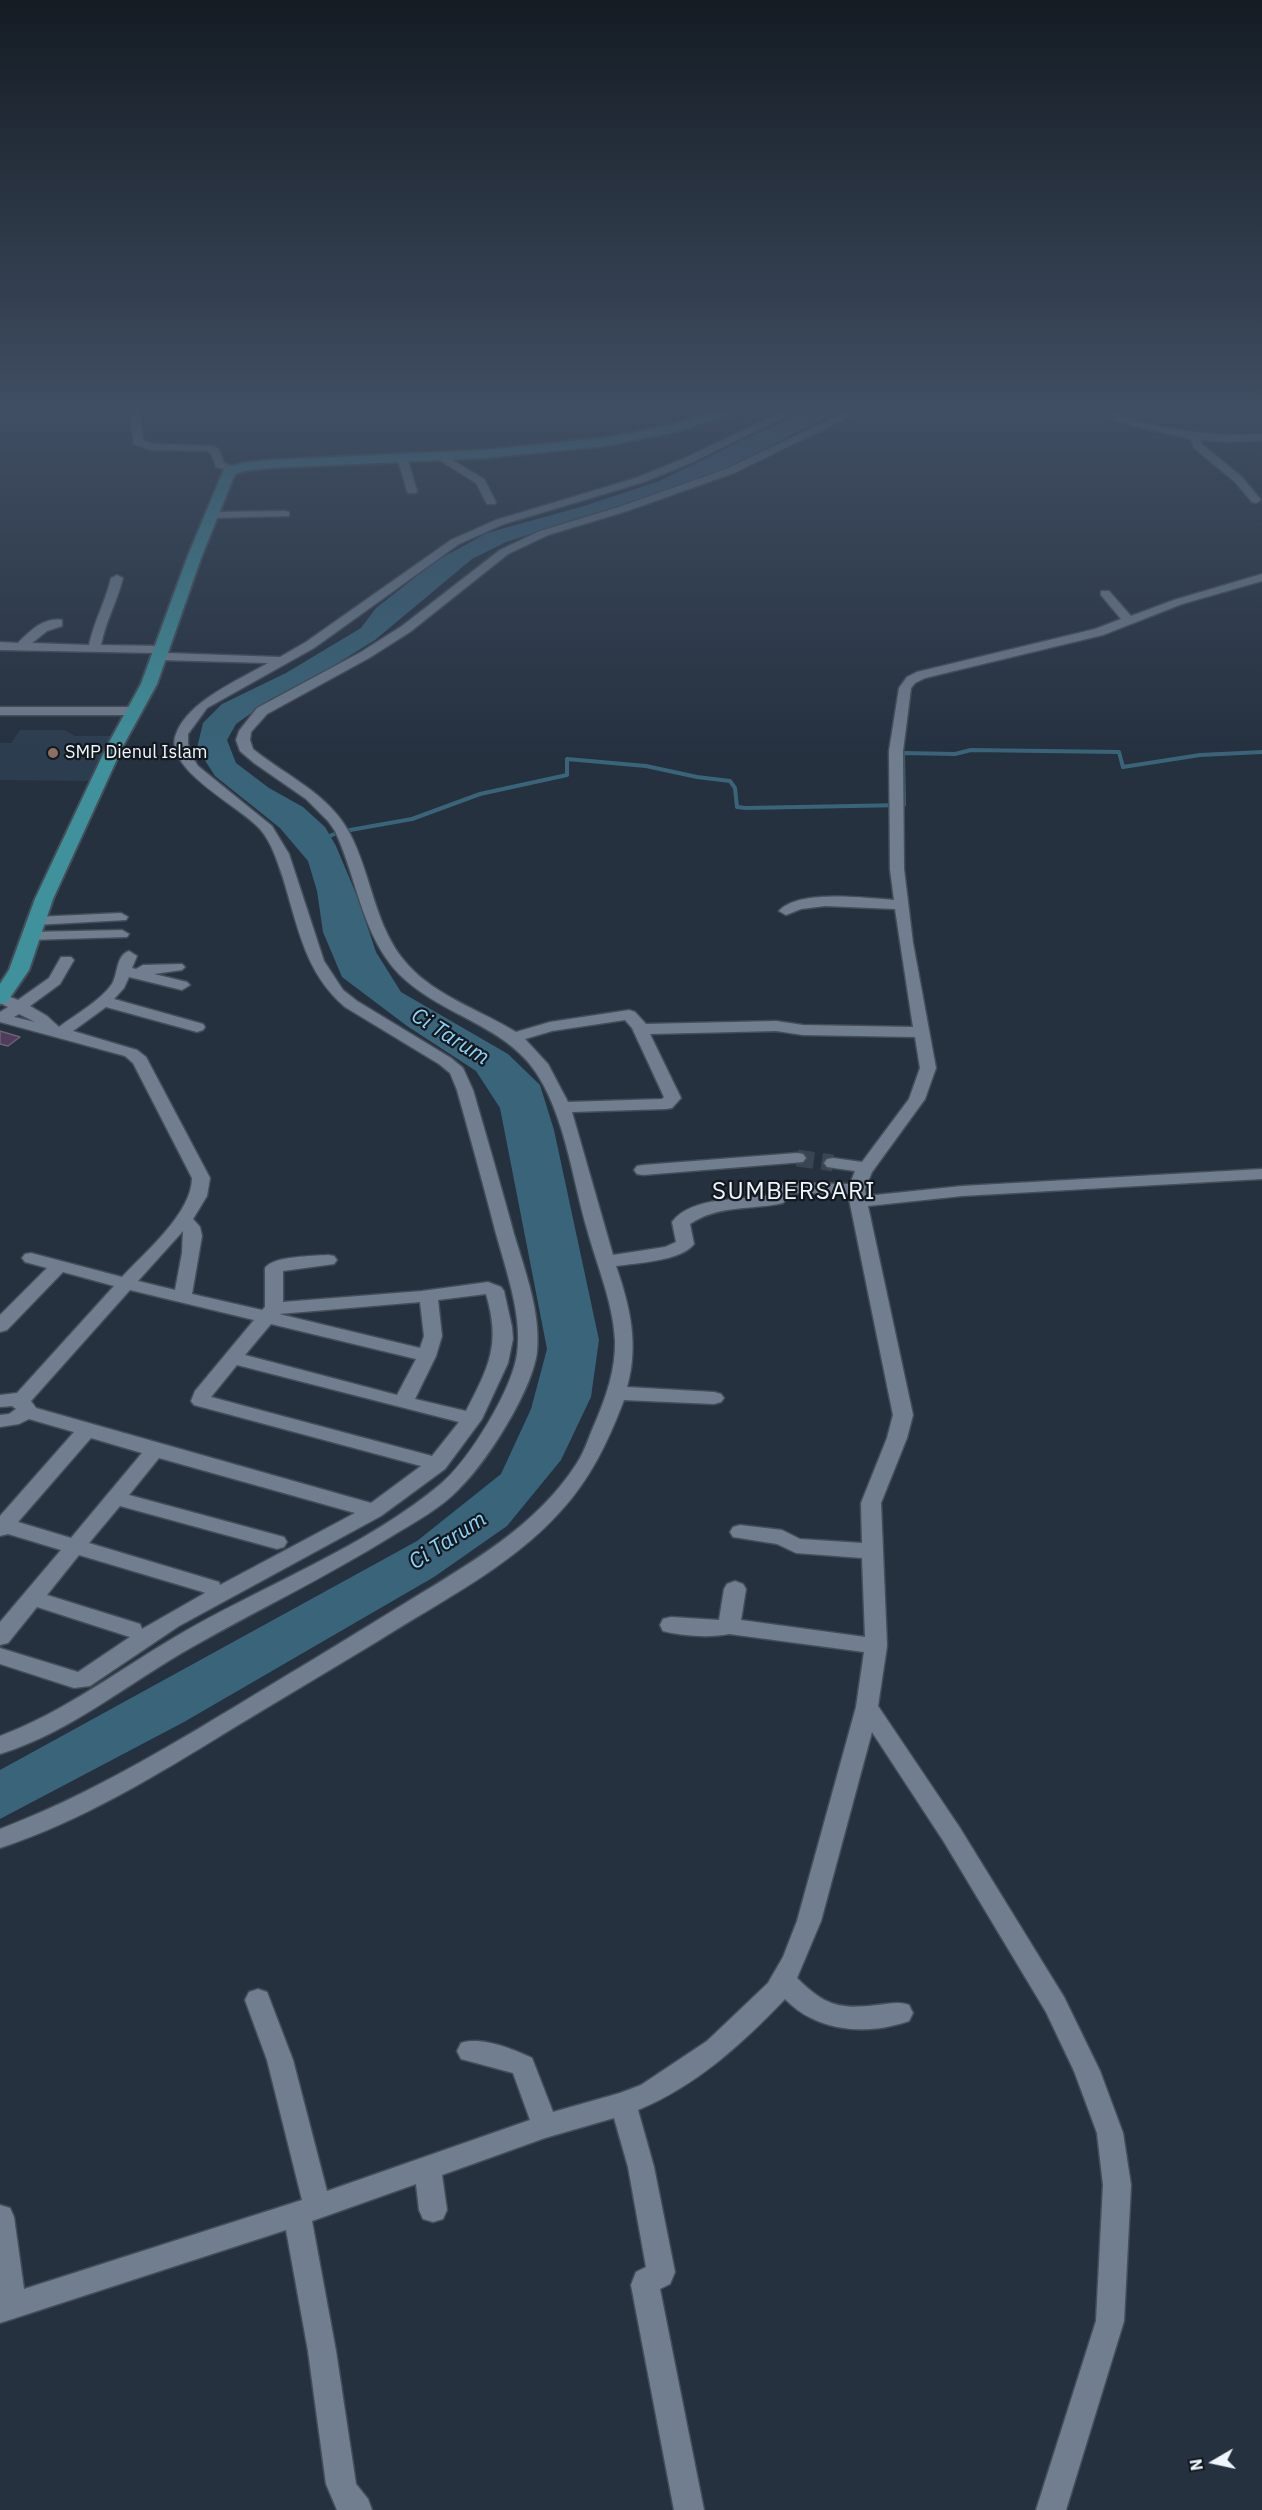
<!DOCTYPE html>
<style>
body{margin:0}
#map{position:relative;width:1262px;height:2510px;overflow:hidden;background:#25313f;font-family:"IBM Plex Sans",sans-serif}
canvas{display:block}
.north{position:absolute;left:1184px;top:2432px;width:60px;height:60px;-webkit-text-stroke:4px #13181f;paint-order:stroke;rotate:261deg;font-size:16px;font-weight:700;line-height:24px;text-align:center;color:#eff6fd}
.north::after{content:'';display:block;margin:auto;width:21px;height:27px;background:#eff6fd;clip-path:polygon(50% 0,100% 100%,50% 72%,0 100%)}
</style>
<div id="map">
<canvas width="1262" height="2510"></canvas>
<div class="north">N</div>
</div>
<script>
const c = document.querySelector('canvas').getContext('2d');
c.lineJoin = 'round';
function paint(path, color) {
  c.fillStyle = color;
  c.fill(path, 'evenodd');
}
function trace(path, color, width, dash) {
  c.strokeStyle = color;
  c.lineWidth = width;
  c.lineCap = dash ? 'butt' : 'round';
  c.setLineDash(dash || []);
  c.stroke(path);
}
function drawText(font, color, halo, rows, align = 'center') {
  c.font = font + ' "IBM Plex Sans",sans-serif';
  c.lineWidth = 4.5;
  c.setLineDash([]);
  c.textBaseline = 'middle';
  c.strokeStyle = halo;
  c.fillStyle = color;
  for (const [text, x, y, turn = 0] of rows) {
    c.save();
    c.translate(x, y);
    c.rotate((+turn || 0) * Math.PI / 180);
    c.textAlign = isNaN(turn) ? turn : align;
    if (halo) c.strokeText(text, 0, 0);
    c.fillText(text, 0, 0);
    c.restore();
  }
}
const built = new Path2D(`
 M 20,730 L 65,730 L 75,736 L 113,736 L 92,781 L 0,780 L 0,743 L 11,743 Z`);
const water = new Path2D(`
 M 811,407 L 846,407 L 723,470 L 682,486 L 506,542 L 472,559 L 375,640 L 330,668 L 271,699 L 236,724 L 227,740 L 236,763 L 269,788 L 303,807 L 325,827 L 336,846 L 357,896 L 376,952 L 401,992 L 508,1054 L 540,1085 L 554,1130 L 599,1340 L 591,1397 L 561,1460 L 507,1526 L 434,1577 L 184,1722 L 0,1819 L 0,1770 L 417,1541 L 501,1474 L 531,1409 L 547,1349 L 500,1108 L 476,1071 L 407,1026 L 342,977 L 323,932 L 317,891 L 308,861 L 280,828 L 215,776 L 197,748 L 203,723 L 222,704 L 286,673 L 361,628 L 376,608 L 436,561 L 487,533 L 584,506 L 659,481 Z`);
const stream = new Path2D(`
 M 325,838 L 339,832 L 412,819 L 480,794 L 567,775 L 567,759 L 646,766 L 697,777 L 730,781 L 735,788 L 737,807 L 746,808 L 904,805 L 903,753 L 955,754 L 971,750 L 1119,752 L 1123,767 L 1200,755 L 1262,752`);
const building = new Path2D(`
 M 0,1031 L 20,1037 L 8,1046 L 0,1044 Z`);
const minorTunnel = new Path2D(`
 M 797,1158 L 833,1163`);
const minor = new Path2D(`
 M 129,407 L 139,407 L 143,440 L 152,444 L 212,446 L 219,449 L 224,463 L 240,469 L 235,472 L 216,467 L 211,453 L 206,451 L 150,450 L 134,444 Z
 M 792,407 L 804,407 L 693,462 L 644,482 L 504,524 L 459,544 L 314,648 L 207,708 L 188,734 L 188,744 L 192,756 L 198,766 L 272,826 L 289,854 L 324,961 L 343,990 L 357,1001 L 451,1058 L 463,1068 L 473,1090 C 487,1138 501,1186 514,1234 C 525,1271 541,1313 537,1352 C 532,1391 487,1462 459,1489 C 441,1508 415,1522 392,1536 C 328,1576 259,1609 194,1646 C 128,1683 73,1731 0,1754 L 0,1736 C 64,1712 117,1671 175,1637 C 261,1586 367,1547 443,1482 C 470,1458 512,1390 517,1354 C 523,1316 505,1267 495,1230 C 483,1183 470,1137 457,1090 L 450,1073 L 439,1064 L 345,1007 C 305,973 298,927 283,878 C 277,861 272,843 260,829 C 241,807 162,769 176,734 C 188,701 239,680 268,663 L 160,660 L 156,659 L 156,653 L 0,650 L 0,642 L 18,643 C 30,631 44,617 62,620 L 62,626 L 47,631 L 32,643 L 89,645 C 94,621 106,601 111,578 L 117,575 L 123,578 C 117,602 106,620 101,645 L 163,646 L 169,650 L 167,653 L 280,657 L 306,642 L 451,540 L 496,520 L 636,478 L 685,458 Z
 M 857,407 L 869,407 L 734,473 L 627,511 L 548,535 L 508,554 L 410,632 L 369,658 L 267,714 L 251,732 L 250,740 L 253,749 C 286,776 328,793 349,832 C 372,874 374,928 408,965 C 436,996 480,1010 516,1032 L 550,1022 L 629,1010 L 635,1012 L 646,1024 L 776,1021 L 803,1025 L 913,1027 L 895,909 L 825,906 L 801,909 L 786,915 L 779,911 C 798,889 866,898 894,900 L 890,869 L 889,751 L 899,688 L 907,677 L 917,672 L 1095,629 L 1121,619 L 1101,595 L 1101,591 L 1109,591 L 1131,616 L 1174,600 L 1262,574 L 1262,581 L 1182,604 L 1103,635 L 925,678 L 915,683 L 911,688 L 903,751 L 904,869 L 913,943 L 936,1068 L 925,1099 L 872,1172 L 865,1189 L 866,1196 L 962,1186 L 1262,1169 L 1262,1179 L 962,1196 L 868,1206 L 913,1415 L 907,1438 L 881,1503 L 887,1646 L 878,1706 L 960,1828 L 1064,1997 L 1100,2071 L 1123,2133 L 1131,2185 L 1124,2321 L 1066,2510 L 1036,2510 L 1096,2321 L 1103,2185 L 1097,2133 L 1074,2071 L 1046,2012 L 944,1842 L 872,1732 L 821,1921 L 797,1978 C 824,2005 839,2010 877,2005 C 888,2004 898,2001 909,2005 L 913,2013 L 909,2021 C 866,2036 817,2032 785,1999 C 742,2044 696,2086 638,2110 L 654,2167 L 675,2272 L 670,2284 L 660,2289 L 704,2510 L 674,2510 L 631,2285 L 636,2272 L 646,2267 L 628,2167 L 614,2118 L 545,2138 L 442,2175 L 447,2210 L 443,2219 L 433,2222 L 423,2219 L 419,2210 L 416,2184 L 312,2221 L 336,2351 L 356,2484 L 368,2499 L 372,2510 L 337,2510 L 326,2484 L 308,2351 L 286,2230 L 0,2323 L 0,2205 L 10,2208 L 14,2217 L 24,2289 L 302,2200 L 267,2060 L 245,2000 L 249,1992 L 258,1989 L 267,1992 L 293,2060 L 327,2191 L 530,2120 L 513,2073 L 461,2059 L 457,2051 L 461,2043 C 481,2036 513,2049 532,2058 L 553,2112 L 620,2093 L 641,2085 L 707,2041 L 768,1983 L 783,1957 L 797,1921 L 856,1707 L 864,1652 L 729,1634 C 709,1638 683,1636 663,1631 L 660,1625 L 663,1619 L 671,1617 L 719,1620 L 724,1589 L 727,1584 L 735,1581 L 743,1584 L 746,1589 L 741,1620 L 865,1637 L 862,1558 L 796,1553 L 777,1544 L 733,1537 L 730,1532 L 733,1527 L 740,1525 L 782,1530 L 800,1539 L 862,1543 L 861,1503 L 887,1438 L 893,1415 L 848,1194 L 791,1193 L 783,1203 C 752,1210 717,1205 690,1224 L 694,1244 C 681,1261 637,1263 616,1266 C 630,1306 639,1345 627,1387 L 714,1392 L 721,1394 L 724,1398 L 721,1402 L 714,1404 L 624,1400 C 608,1442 590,1480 559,1513 C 510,1567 439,1602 378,1641 C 329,1671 279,1700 230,1730 C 157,1775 82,1821 0,1848 L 0,1829 C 110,1787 208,1722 309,1662 C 342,1642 374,1622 407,1602 C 469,1564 537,1526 577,1463 C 585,1451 589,1436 595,1423 C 606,1397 616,1369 615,1340 C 613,1302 597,1266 587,1229 C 573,1181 567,1130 544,1086 C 514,1025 444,1019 399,974 C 362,936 357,878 335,831 L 328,821 L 306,799 L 254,763 L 240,751 L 236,740 L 239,731 L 257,708 L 361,652 L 402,626 L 500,550 L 540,531 L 619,507 L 726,469 ZM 625,1020 L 632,1028 L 664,1097 L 662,1099 L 568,1102 L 548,1064 L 525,1039 L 552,1031 ZM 776,1031 L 803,1035 L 915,1037 L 920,1068 L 909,1099 L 862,1162 L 833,1158 L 827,1159 L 824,1163 L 827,1167 L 855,1171 L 850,1184 L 789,1183 L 777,1186 L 771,1195 C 743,1200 691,1196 672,1222 L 676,1242 L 665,1247 L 613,1255 L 572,1112 L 666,1109 L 672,1108 L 681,1098 L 650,1034 Z
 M 1093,407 C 1108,406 1122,417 1137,421 C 1178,432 1219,437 1262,434 L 1262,440 L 1232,442 L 1201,440 L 1203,445 L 1242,477 L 1261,500 L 1256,503 L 1252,502 L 1234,481 L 1194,448 L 1191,439 L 1119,422 Z
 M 402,454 L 407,457 L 417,491 L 416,493 L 408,493 L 407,491 L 397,457 Z
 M 442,454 L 484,479 L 496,502 L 495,504 L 487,504 L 476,483 L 438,459 L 437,457 Z
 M 285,511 L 289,512 L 289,516 L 213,518 L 208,515 L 213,512 Z
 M 0,707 L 134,707 L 140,711 L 134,715 L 0,715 Z
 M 121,913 L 128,917 L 126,920 L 35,925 L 28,921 L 35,917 Z
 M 122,930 L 129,934 L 127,937 L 29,940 L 22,936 L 29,932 Z
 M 129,951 L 137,956 L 132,968 L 136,969 L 143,965 L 182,964 L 185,967 L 182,970 L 154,974 L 187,982 L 190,985 L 182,990 L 129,977 L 124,988 L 114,999 L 203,1024 L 205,1027 L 203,1030 L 197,1032 L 106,1007 L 73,1031 L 137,1050 L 146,1057 L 210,1178 L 207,1196 L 193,1219 L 200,1227 L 202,1236 L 192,1294 L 262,1310 L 265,1307 L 265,1268 C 273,1256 313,1256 328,1255 L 334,1256 L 337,1260 L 334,1264 L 283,1271 L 283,1302 L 422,1291 L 488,1282 L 501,1287 L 504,1291 L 512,1327 L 513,1339 L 508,1363 L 482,1419 L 445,1469 L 381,1516 L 179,1626 L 90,1686 L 74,1688 L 0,1664 L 0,1648 L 78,1672 L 130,1637 L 37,1607 L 8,1643 L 0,1645 L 0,1622 L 61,1550 L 8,1534 L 0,1536 L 0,1516 L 74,1432 L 29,1419 L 19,1424 L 0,1427 L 0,1415 L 9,1414 L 16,1409 L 12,1406 L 0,1407 L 0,1395 L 17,1393 L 114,1286 L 63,1272 L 7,1330 L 0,1332 L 0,1315 L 47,1268 L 25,1262 L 22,1258 L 25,1254 L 31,1253 L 122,1277 C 145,1252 192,1213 192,1178 L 133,1063 L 125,1056 L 0,1022 L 0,1012 L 8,1007 L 0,1003 L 0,993 L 18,1000 L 49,978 L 61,957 L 71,957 L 74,960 L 60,984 L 30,1006 L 47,1016 L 59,1027 C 76,1014 100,1001 112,984 C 118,974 116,955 129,951 ZM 19,1014 L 35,1022 L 14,1017 ZM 183,1231 L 182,1253 L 175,1290 L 138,1281 ZM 130,1290 L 254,1320 L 195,1391 L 191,1401 L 194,1405 L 421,1466 L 371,1503 L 36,1408 L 31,1401 ZM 486,1294 C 501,1345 489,1366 466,1411 L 415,1399 L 436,1356 L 442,1336 L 438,1300 ZM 420,1302 L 424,1336 L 420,1348 L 279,1314 ZM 271,1324 L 416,1359 L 397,1395 L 245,1355 ZM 237,1365 L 459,1422 L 432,1456 L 211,1397 ZM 91,1438 L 142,1453 L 71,1538 L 18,1522 ZM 159,1458 L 355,1513 L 220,1585 L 219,1582 L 89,1543 L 120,1506 L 277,1549 L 284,1547 L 287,1542 L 284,1537 L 129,1495 ZM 79,1555 L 203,1592 L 205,1593 L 142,1629 L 140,1624 L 47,1595 Z
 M 797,1153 L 803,1154 L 806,1158 L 803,1162 L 643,1175 L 637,1174 L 634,1170 L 637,1166 L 643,1165 Z`);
const major = new Path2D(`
 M 735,407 L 753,407 L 751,410 L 669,433 L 604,446 L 485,458 L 270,468 L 244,471 L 235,474 L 201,558 L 157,684 L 123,746 L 53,899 L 29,970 L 7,1002 L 0,1004 L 0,984 L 9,970 L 35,899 L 107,746 L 141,684 L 187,558 L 224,469 L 242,463 L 270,460 L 485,450 L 604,438 L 667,426 Z`);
const markers = [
 [53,753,6,"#8d6e63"]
];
const farPoinames = [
 ["SMP Dienul Islam",65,753]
];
const waterNames = [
 ["Ci Tarum",450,1037,32],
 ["Ci Tarum",448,1541,-33]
];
const quarterNames = [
 ["SUMBERSARI",794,1192]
];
paint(built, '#2d3d50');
paint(water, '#396479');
trace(stream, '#396479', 4);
paint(building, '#513c5d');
trace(building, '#6c6273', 1.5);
trace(minorTunnel, '#394552', 17, [17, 8]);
trace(minor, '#444e59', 3);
trace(major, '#444e59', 4);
paint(minor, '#707e8f');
paint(major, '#3f919c');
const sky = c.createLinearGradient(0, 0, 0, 758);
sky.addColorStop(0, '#141b23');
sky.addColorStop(0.54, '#404e63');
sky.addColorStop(1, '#404e6300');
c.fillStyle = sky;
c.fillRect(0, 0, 1262, 758);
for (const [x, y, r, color] of markers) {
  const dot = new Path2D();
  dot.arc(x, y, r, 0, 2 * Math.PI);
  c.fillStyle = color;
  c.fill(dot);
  trace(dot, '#13181f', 2);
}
drawText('18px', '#eff6fd', '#13181f', farPoinames, 'left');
drawText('italic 22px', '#8bd4f9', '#13181f', waterNames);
c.letterSpacing = '1.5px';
drawText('24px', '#eff6fd', '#13181f', quarterNames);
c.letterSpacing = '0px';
</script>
